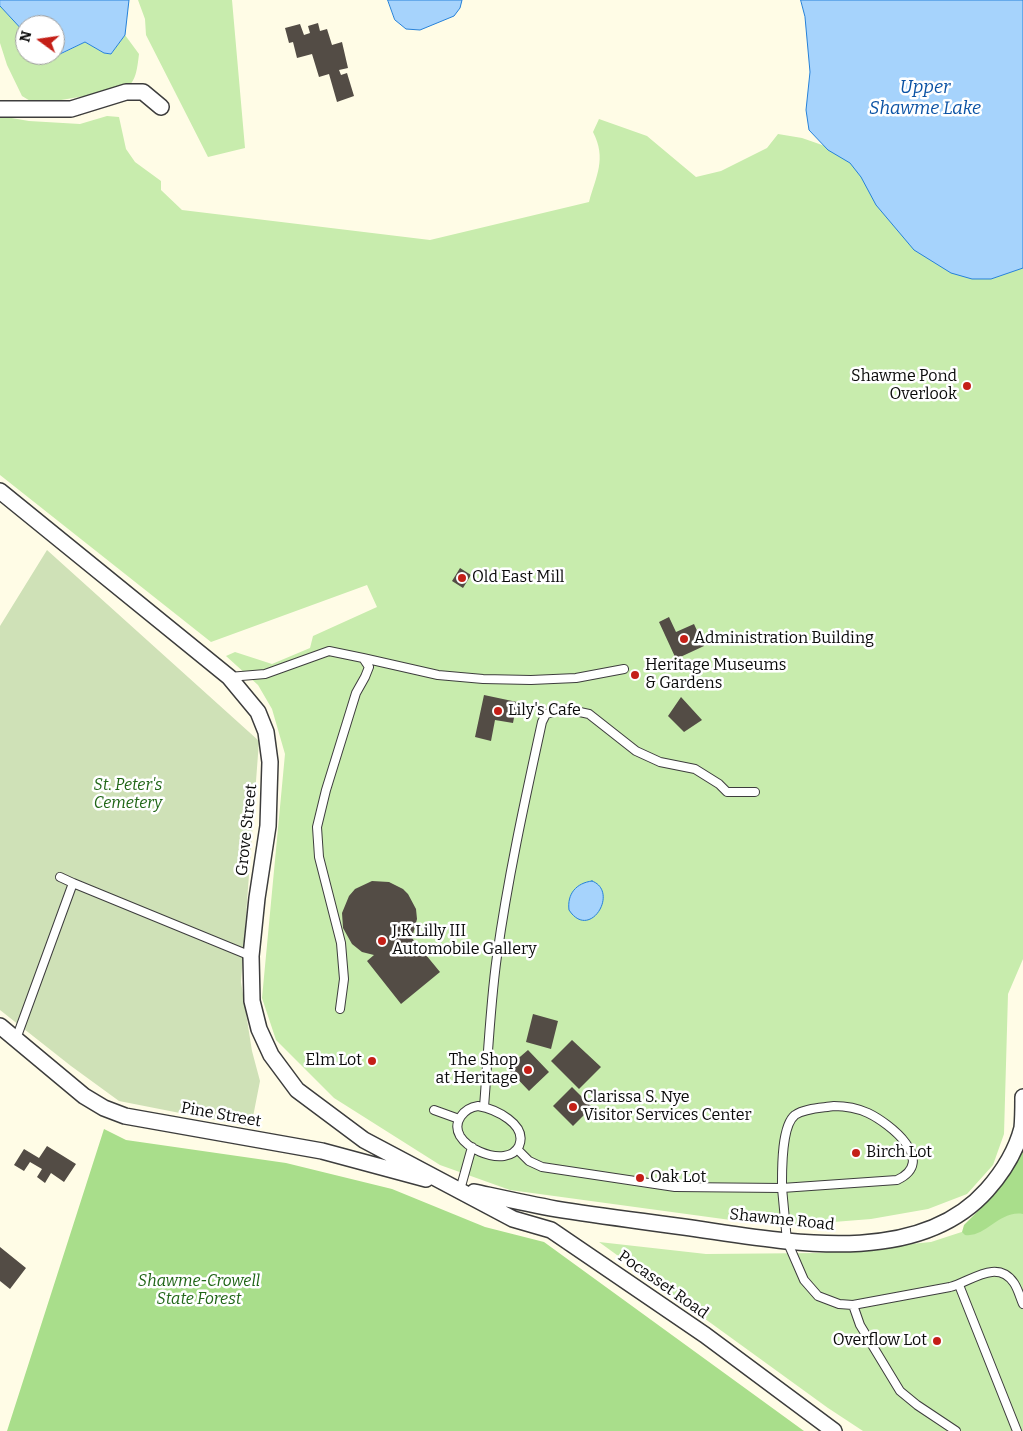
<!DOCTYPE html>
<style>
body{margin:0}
#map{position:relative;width:1023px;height:1431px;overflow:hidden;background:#fffce6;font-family:Bitter,serif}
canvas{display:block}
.north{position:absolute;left:15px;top:15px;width:50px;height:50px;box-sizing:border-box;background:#fff;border:1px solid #9d9d9d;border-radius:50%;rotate:284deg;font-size:14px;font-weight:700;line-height:20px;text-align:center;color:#0a0a0a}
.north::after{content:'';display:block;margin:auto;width:18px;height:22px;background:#c41f17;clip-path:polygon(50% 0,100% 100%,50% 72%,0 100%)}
</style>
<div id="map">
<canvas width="1023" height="1431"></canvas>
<div class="north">N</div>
</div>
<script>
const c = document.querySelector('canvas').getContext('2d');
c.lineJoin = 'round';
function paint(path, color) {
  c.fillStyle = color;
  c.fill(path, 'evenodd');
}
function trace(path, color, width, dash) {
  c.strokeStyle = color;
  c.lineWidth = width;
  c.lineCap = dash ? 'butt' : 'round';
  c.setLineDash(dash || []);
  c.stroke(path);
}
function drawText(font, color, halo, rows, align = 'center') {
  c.font = font + ' Bitter,serif';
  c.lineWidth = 5;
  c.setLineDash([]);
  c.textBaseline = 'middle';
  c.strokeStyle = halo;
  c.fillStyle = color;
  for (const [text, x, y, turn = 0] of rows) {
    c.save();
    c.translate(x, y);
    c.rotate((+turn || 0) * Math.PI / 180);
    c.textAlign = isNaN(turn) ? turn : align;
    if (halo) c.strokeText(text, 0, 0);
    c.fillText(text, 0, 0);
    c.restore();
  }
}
const green = new Path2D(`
 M 138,0 L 232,0 L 245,148 L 208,157 L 146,35 L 145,19 Z
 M 0,6 L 25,33 L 25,55 L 55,55 L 55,52 L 61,54 L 85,42 L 104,53 L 111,54 L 125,35 L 139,54 C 136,79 135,83 115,98 L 91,95 L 55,101 L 32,102 L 22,96 L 7,65 L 0,43 Z
 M 0,116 L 29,121 L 80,124 L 107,116 L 119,117 L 126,149 L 135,162 L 161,181 L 161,190 L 182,210 L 430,240 L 589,202 C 596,176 607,159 593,132 L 599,119 L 647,136 L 696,177 L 721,171 L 767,148 L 778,134 L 802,138 L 845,153 L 991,279 L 1023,268 L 1023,959 L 1008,994 L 1004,1134 L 993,1165 L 967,1194 L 928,1209 L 871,1219 L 796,1225 L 760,1224 L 510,1190 L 440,1165 L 334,1098 L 276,1040 L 262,998 L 285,754 L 272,709 L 258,685 L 226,656 L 235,652 L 272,664 L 310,648 L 313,636 L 377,607 L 367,585 L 211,642 L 0,475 Z
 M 1023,1155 L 1023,1431 L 863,1431 L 828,1408 L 599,1242 L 706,1254 L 819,1253 L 931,1242 L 977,1227 Z`);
const forest = new Path2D(`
 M 104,1129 L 126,1140 L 286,1163 L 392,1189 L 485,1227 L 544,1242 L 804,1431 L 7,1431 Z
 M 1023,1150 L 1023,1214 C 999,1210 986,1238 965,1235 L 962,1232 L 964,1225 L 995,1194 Z`);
const cemetery = new Path2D(`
 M 47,550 L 259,741 L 241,982 L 252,1051 L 260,1081 L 251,1127 L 119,1101 L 71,1066 L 0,1010 L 0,626 Z`);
const water = new Path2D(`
 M 0,0 L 129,0 L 125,35 L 111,54 L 104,53 L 85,42 L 60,54 L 55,52 L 55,25 L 25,25 L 25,33 L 0,6 Z
 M 388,0 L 462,0 L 460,8 L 454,16 L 420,30 L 406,29 L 395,20 Z
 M 801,0 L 1023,0 L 1023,268 L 991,279 L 972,279 L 951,273 L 914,250 L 876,205 L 861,177 L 850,163 L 828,150 L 809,130 L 806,110 L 810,72 L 805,17 Z
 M 592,881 C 620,891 590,942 569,910 C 567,894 576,883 592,881 Z`);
const building = new Path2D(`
 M 318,23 L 320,31 L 327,29 L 332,45 L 342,42 L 348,68 L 339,70 L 341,75 L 347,73 L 354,96 L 337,102 L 329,74 L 319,77 L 312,54 L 297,58 L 293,42 L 289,43 L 285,28 L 300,24 L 304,35 L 310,33 L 308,26 Z
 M 460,568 L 471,575 L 463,588 L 452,581 Z
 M 669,617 L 676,632 L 694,624 L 704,646 L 676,659 L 659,622 Z
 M 484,695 L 517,702 L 513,723 L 495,720 L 491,741 L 475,737 Z
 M 681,697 L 702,720 L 684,732 L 668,716 Z
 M 372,881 L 389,882 L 403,889 L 408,894 L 416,909 L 417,919 L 412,938 L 440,972 L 401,1004 L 367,961 L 374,955 L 362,952 L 352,944 L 343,928 L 342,913 L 349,896 L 355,889 Z
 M 533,1014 L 558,1021 L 551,1049 L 526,1042 Z
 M 572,1040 L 601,1067 L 579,1089 L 551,1061 Z
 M 528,1050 L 549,1072 L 529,1091 L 507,1068 Z
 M 572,1087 L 592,1107 L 573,1126 L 553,1106 Z
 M 47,1146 L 76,1164 L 64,1182 L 51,1173 L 45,1183 L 37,1177 L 42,1169 L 30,1162 L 24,1171 L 14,1165 L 24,1149 L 39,1158 Z
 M 0,1247 L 26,1268 L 10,1289 L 0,1281 Z`);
const lane = new Path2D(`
 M 363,658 L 438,675 L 483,679 L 531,680 L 576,678 L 624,669
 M 229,677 L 265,674 L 329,651 L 363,658 L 369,667 L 365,677 L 356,693 L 326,790 L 317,827 L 319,857 L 341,943 L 344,979 L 340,1009
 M 60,877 L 73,883
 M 16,1039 L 73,883 L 251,956
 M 478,1106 C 495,1109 528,1124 519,1146 C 516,1152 511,1155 504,1156 C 490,1158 468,1149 460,1136 C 452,1122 464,1108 478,1106 Z
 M 834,1106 C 846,1106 857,1108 868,1113 C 889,1123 938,1161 897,1180 L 782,1188 C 782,1171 781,1126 795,1115 C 805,1108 822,1108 834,1106 Z
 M 484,1107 C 488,1057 490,1006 497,956 C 508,877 525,800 542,722 L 546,714 L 566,709 L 589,714 L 636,751 L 660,762 L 695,769 L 719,784 L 727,792 L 755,792
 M 434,1110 L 459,1119
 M 517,1149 L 529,1161 L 542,1167 L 675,1187 L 782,1188 L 787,1241 L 804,1280 L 818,1296 L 839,1304 L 853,1305 L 950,1287 C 970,1282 997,1258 1014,1283 C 1018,1289 1020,1297 1023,1304
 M 460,1190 L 472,1147
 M 959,1285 L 1017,1431
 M 853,1305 L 860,1325 L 900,1391 L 917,1405 L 956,1431`);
const street = new Path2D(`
 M 0,109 L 71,109 L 126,92 L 143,92 L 161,107
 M 0,491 L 229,677 L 258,712 L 266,732 L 270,762 L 268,826 L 257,898 L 251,956 L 252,1001 L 259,1029 L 271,1055 L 297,1090 L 364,1140 L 513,1219 L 551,1230 L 705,1335 L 834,1431
 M 0,1026 L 84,1096 L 104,1108 L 125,1116 L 322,1151 L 426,1179
 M 474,1192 C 502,1198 529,1204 556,1209 C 599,1216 641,1221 684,1227 C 778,1240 915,1271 987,1190 C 1003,1172 1016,1151 1022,1128 C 1023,1118 1023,1107 1023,1097`);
const markers = [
 [967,386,5,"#c41f17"],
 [462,578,5,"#c41f17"],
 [684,639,5,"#c41f17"],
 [635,675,5,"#c41f17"],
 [498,711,5,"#c41f17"],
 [382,941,5,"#c41f17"],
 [372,1061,5,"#c41f17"],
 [528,1070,5,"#c41f17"],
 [573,1107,5,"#c41f17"],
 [856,1153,5,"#c41f17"],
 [640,1178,5,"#c41f17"],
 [937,1341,5,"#c41f17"]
];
const poiNames = [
 ["Shawme Pond",957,377,"right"],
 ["Overlook",957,395,"right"],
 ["Old East Mill",472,578],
 ["Administration Building",694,639],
 ["Heritage Museums",645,666],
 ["& Gardens",645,684],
 ["Lily's Cafe",508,711],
 ["J.K Lilly III",392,932],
 ["Automobile Gallery",392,950],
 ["Elm Lot",362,1061,"right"],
 ["The Shop",518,1061,"right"],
 ["at Heritage",518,1079,"right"],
 ["Clarissa S. Nye",583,1098],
 ["Visitor Services Center",583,1116],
 ["Birch Lot",866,1153],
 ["Oak Lot",650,1178],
 ["Overflow Lot",927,1341,"right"]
];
const parkNames = [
 ["St. Peter's",128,786],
 ["Cemetery",128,804],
 ["Shawme-Crowell",199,1282],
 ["State Forest",199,1300]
];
const streetNames = [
 ["Grove Street",247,830,-84],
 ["Pine Street",221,1115,10],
 ["Shawme Road",782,1220,6],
 ["Pocasset Road",663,1285,35]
];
const waterNames = [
 ["Upper",925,88],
 ["Shawme Lake",925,109]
];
paint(green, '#c8ecad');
paint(forest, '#a9de8b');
paint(cemetery, '#cfe1b7');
paint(water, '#a6d3fc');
trace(water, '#2681d9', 1);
paint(building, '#534c45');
trace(lane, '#3d3d3d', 10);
trace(street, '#3d3d3d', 18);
trace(lane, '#fff', 8);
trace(street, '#fff', 15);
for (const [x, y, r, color] of markers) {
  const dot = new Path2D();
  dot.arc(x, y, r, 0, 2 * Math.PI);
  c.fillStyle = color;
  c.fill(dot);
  trace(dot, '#fff', 2);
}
drawText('16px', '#0a0a0a', '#fff', poiNames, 'left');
drawText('italic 16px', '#1f6516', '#fff', parkNames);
drawText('16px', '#0a0a0a', '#fff', streetNames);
drawText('italic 18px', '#0a52a4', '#fff', waterNames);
</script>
